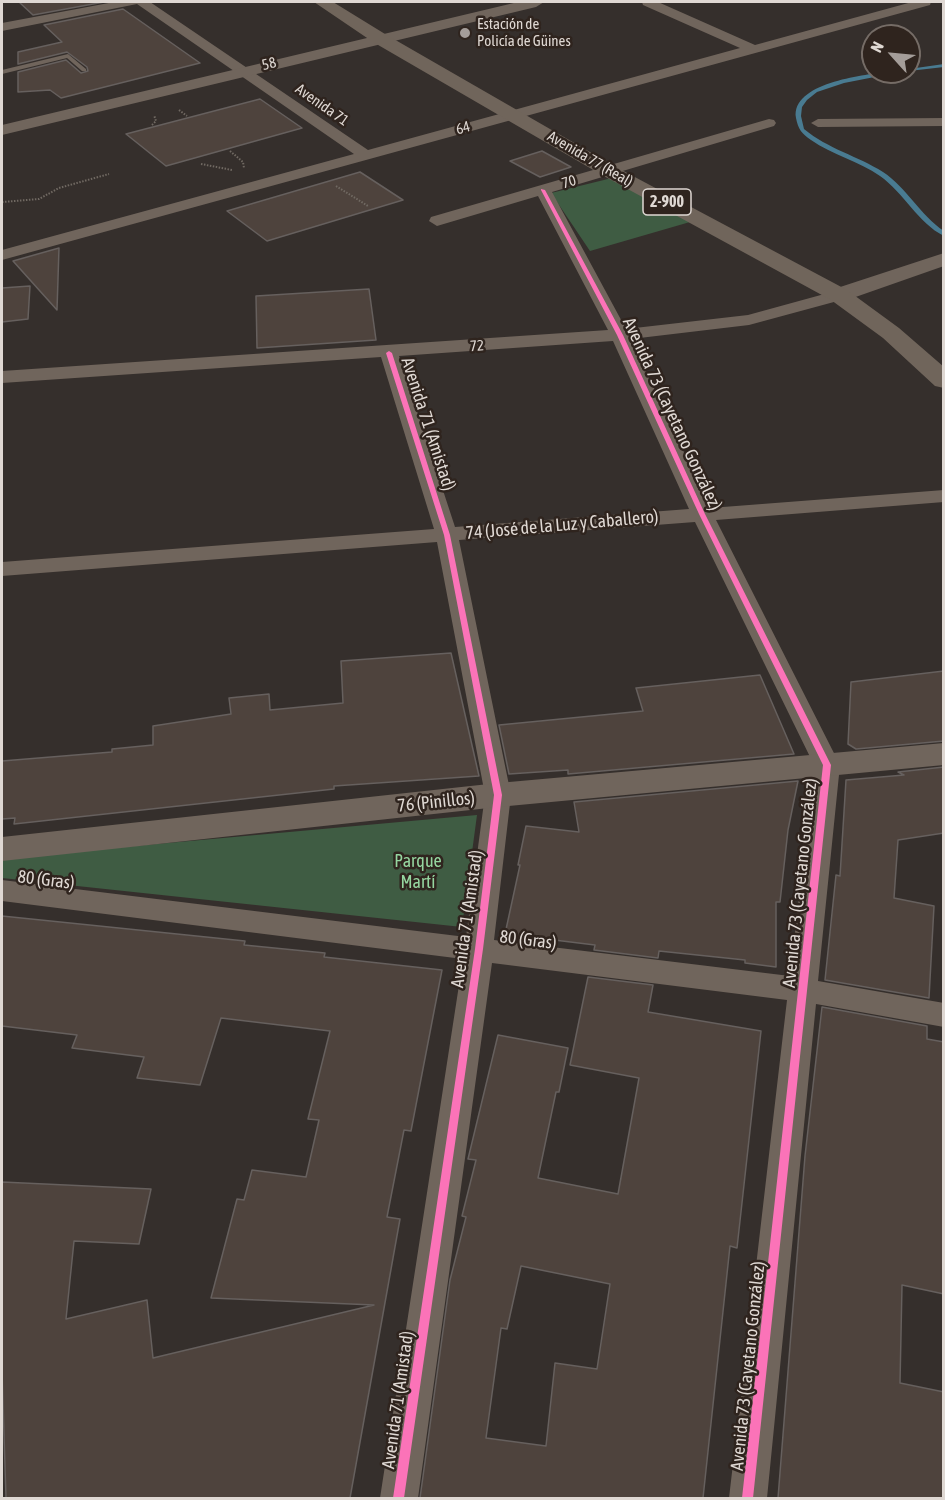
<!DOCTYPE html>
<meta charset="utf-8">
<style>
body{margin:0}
#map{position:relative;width:945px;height:1500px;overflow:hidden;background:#352f2c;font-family:"Asap Condensed",sans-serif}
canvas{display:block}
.frame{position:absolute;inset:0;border:3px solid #dfd8d3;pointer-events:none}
.north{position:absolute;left:861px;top:24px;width:60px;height:60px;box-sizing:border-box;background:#2f241e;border:2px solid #756c66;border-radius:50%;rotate:297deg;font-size:16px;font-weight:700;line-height:24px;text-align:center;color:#dfd8d3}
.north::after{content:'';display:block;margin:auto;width:21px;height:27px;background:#a49d99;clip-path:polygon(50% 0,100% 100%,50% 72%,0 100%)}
</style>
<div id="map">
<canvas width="945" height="1500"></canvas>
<div class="frame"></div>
<div class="north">N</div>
</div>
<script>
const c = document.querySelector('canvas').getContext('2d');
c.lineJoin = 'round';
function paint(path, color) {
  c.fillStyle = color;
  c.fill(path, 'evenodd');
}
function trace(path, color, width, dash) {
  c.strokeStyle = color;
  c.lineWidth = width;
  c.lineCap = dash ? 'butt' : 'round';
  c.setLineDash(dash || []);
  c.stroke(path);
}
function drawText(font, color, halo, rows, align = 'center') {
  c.font = font + ' "Asap Condensed",sans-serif';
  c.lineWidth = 5;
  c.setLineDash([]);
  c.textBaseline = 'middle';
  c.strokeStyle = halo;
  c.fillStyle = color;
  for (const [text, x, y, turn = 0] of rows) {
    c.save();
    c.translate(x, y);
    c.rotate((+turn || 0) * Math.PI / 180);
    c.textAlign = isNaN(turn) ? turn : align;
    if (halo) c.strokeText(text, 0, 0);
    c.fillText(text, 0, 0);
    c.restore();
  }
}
const green = new Path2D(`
 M 612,178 L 690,222 L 590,251 L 551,193 Z
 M 477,815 L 462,927 L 2,878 L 2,858 Z`);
const stream = new Path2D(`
 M 944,64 L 944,67 L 909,71 L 909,69 Z
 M 886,72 L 900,72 L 844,83 L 817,92 L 807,100 L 802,107 L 801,116 L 804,129 C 828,149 858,156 883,172 C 907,188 920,215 944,231 L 944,236 C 918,223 904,193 880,176 C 859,161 832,155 811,140 C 802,134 798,129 796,118 C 791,83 863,75 886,72 Z`);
const building = new Path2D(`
 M 19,2 L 104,2 L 33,15 Z
 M 123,9 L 200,63 L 61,98 L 50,90 L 18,92 L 18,72 L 66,60 L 81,73 L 88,71 L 87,67 L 67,52 L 18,64 L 18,52 L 62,42 L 44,25 Z
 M 260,99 L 302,128 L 166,166 L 126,134 Z
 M 542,151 L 571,167 L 540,177 L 510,161 Z
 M 360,172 L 403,200 L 267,241 L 227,211 Z
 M 59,248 L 57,310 L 13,261 Z
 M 30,286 L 28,319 L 2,322 L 2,288 Z
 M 369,289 L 376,340 L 257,348 L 256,296 Z
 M 451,653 L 479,776 L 334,786 L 334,789 L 14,824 L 15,818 L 2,819 L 2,761 L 112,752 L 112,749 L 153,745 L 153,726 L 231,714 L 229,698 L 269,694 L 270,710 L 343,703 L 341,661 Z
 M 944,671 L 944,741 L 856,749 L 848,744 L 851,682 Z
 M 760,675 L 794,754 L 568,774 L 568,770 L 509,774 L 499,725 L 643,711 L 636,688 Z
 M 944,767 L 944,833 L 898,840 L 894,898 L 934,906 L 929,998 L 825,980 L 836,875 L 840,876 L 846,780 L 904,775 L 898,772 Z
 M 798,781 L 788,830 L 780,902 L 776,902 L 776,967 L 745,963 L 745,960 L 659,951 L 658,958 L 594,950 L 595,945 L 505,934 L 520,865 L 518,865 L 526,826 L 579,832 L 574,802 Z
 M 2,916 L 245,941 L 244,945 L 325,953 L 324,957 L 442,970 L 411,1131 L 404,1130 L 387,1217 L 400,1219 L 350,1498 L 6,1498 L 2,1371 L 2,1182 L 151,1189 L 139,1244 L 74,1241 L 66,1319 L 147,1300 L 153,1358 L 374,1305 L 211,1298 L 237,1199 L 244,1200 L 252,1170 L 306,1177 L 319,1120 L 308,1119 L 330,1031 L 221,1018 L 200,1085 L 137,1078 L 144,1057 L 72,1048 L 77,1035 L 2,1026 Z
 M 588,977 L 653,985 L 648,1012 L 761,1031 L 737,1248 L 730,1246 L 703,1498 L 420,1498 L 450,1280 L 466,1217 L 462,1216 L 476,1160 L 468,1159 L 498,1035 L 568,1048 L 559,1092 L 556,1092 L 538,1178 L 618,1194 L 639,1078 L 570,1065 ZM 521,1266 L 610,1284 L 597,1369 L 555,1363 L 546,1446 L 486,1438 L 501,1328 L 507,1329 Z
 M 822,1007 L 927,1026 L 927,1039 L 944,1042 L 944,1294 L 902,1285 L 900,1383 L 944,1392 L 944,1498 L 778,1498 L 805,1156 Z`);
const path = new Path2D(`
 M 179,110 L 187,116
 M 152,125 L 156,121 L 154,115
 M 230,151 L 243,162 L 244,168
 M 201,164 L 232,170
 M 336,186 L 368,206
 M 2,202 L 39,199 L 59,188 L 109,174`);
const service = new Path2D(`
 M 68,54 L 86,69 L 86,71 L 82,71 L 67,58 L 2,74 L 2,70 Z`);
const minor = new Path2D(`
 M 114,2 L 150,2 L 368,150 L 740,48 L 643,5 L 642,2 L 658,2 L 755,45 L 912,2 L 931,2 L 930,5 L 2,260 L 2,250 L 354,154 L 137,4 L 2,31 L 2,23 Z
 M 944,118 L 944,126 L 818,127 L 811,123 L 818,119 Z
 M 769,119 L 774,120 L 776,123 L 774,126 L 552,192 L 626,329 L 748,315 L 839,290 L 845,291 L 848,295 L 845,299 L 749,325 L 631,339 L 710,508 L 944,490 L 944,502 L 716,520 L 840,765 L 818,981 L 944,1003 L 944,1027 L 816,1004 L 767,1498 L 729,1498 L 787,1000 L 492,963 L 418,1498 L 380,1498 L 463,959 L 2,901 L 2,880 L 466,937 L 485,795 L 437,542 L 2,576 L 2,562 L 434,529 L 381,357 L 2,383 L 2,371 L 608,330 L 538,196 L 437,226 L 429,221 L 431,217 ZM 613,341 L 689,509 L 455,527 L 399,356 ZM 695,522 L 814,765 L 790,976 L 494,940 L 511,795 L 459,540 Z`);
const tertiary = new Path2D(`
 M 518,2 L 544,2 L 536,7 L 2,135 L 2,125 Z
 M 944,253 L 944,266 L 847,300 L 839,302 L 831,300 L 828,295 L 831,290 Z
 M 944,743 L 944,765 L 498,807 L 2,861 L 2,837 L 498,783 Z`);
const primary = new Path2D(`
 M 314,2 L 333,2 L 385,34 L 616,167 L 847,290 L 899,328 L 944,367 L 944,388 L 935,386 L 883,338 L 831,300 L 602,175 L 373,42 Z`);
const cycleway = new Path2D(`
 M 541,189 L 545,190 L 623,335 L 705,514 L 831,765 L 753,1498 L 742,1498 L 823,765 L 699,514 L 617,335 L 541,190 Z
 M 389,351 L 392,353 L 450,535 L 502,795 L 483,949 L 404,1498 L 393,1498 L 475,949 L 494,795 L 444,535 L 386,353 Z`);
const markers = [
 [465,33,6,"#a49d99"]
];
const farPoinames = [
 ["Estación de",477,24],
 ["Policía de Güines",477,41]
];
const farStreetnames = [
 ["58",269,64,-14],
 ["Avenida 71",322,105,35],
 ["64",463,128,-15],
 ["Avenida 77 (Real)",590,159,30],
 ["70",569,182,-16],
 ["72",477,346,-4]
];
const shields = [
 [667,202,48]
];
const shieldNames = [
 ["2-900",667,202]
];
const streetNames = [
 ["Avenida 73 (Cayetano González)",672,414,65],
 ["Avenida 71 (Amistad)",428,424,72],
 ["74 (José de la Luz y Caballero)",562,525,-5],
 ["76 (Pinillos)",436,802,-6],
 ["80 (Gras)",46,880,7],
 ["Avenida 73 (Cayetano González)",800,883,-84],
 ["Avenida 71 (Amistad)",467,919,-82],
 ["80 (Gras)",528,940,7],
 ["Avenida 73 (Cayetano González)",748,1366,-84],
 ["Avenida 71 (Amistad)",398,1400,-82]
];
const parkNames = [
 ["Parque",418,861],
 ["Martí",418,882]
];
paint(green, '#3f5c43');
paint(stream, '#497b91');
paint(building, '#4e433d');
trace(building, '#66605e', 1.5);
trace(path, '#706962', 2, [1.5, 1.5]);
paint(service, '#70655c');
paint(minor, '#70655c');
paint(tertiary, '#70655c');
paint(primary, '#70655b');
paint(cycleway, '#fb73b8');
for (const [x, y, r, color] of markers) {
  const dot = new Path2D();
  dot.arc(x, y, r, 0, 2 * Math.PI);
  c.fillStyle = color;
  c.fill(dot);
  trace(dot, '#2f241e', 2);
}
drawText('15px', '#dfd8d3', '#2f241e', farPoinames, 'left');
drawText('15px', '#dfd8d3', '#2f241e', farStreetnames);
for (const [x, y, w] of shields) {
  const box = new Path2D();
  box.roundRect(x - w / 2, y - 13, w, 26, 4.5);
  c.fillStyle = '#2f241e';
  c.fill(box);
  trace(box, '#dfd8d3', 1.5);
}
drawText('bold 16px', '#dfd8d3', null, shieldNames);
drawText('18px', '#dfd8d3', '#2f241e', streetNames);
drawText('18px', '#95d6a0', '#2f241e', parkNames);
</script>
